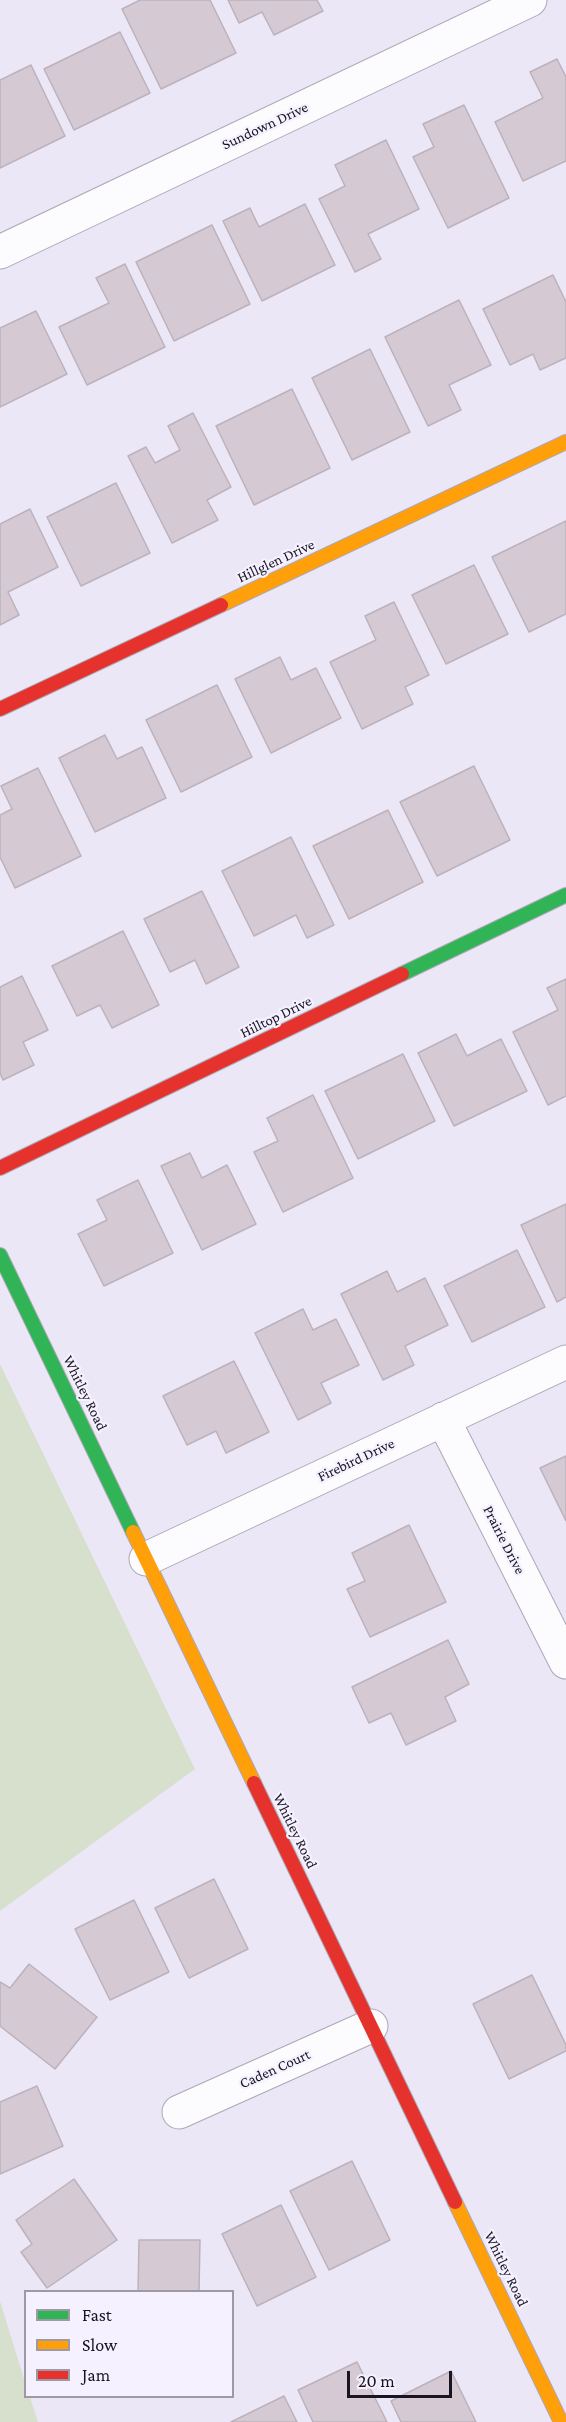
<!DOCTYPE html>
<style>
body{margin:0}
#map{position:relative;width:566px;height:2422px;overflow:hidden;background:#ece7f7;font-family:"Crimson Pro",serif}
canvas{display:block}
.legend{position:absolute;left:24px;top:2290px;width:210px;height:108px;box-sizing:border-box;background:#f5f1ff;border:2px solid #9d99a6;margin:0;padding:8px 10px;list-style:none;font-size:18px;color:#181420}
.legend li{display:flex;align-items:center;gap:12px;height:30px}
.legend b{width:30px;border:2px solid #9d99a6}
.scale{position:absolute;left:347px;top:2371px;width:105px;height:27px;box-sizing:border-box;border:3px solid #181420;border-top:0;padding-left:8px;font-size:18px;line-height:21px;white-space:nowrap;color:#181420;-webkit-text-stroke:4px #f5f1ff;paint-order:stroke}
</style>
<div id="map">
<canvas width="566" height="2422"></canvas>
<ul class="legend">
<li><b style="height:8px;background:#30b455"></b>Fast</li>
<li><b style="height:8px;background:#ff9f0a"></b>Slow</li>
<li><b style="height:8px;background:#e5322d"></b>Jam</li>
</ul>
<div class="scale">20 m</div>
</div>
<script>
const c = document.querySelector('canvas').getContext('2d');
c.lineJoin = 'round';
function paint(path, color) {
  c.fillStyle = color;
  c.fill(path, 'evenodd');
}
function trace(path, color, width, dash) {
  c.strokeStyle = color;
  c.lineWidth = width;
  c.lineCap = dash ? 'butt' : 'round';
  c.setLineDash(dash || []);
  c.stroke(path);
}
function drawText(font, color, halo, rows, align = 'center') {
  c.font = font + ' "Crimson Pro",serif';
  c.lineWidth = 4.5;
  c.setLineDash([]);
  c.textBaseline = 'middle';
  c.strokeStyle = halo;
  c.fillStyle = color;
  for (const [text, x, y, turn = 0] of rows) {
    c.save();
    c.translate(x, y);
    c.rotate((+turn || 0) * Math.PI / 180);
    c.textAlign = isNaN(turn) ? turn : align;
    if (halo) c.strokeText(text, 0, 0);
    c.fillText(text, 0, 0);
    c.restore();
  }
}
const green = new Path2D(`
 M 0,1364 L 195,1769 L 0,1911 Z
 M 0,2301 L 25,2382 L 26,2396 L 30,2397 L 38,2422 L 0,2422 Z`);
const building = new Path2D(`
 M 140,0 L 210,0 L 236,53 L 161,89 L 122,9 Z
 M 228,0 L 317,0 L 323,11 L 274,35 L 262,12 L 239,23 Z
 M 120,32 L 150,93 L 74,130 L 44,69 Z
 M 557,59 L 566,77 L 566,161 L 523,181 L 495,122 L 543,98 L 530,72 Z
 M 31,65 L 65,136 L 0,168 L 0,80 Z
 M 464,105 L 509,198 L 448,228 L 413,157 L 434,147 L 423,124 Z
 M 386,140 L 419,209 L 368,234 L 381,259 L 355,272 L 319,199 L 345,186 L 335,165 Z
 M 305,204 L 335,265 L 262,301 L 223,221 L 250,208 L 259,227 Z
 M 212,225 L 250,304 L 174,341 L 136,262 Z
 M 125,264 L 165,347 L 87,385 L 59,327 L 109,303 L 96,278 Z
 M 553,275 L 566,302 L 566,358 L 540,370 L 533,354 L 510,365 L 483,309 Z
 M 459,300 L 491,365 L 449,385 L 461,410 L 428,426 L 385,337 Z
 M 36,311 L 67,374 L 0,407 L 0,328 Z
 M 370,349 L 410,432 L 352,460 L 312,378 Z
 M 292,389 L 330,468 L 254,505 L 216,426 Z
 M 193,413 L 231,487 L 207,500 L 218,520 L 172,543 L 128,456 L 146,447 L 155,463 L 180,450 L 168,426 Z
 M 116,483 L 150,553 L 81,586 L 47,517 Z
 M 30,509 L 58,567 L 8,592 L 19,615 L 0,625 L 0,524 Z
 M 566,521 L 566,614 L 529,632 L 492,557 Z
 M 474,565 L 508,634 L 446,664 L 412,595 Z
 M 394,602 L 429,675 L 405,687 L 413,704 L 362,729 L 330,662 L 376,640 L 365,616 Z
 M 280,657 L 291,680 L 316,668 L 341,718 L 271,753 L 235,679 Z
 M 217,685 L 252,757 L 181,792 L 146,720 Z
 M 105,735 L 117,759 L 142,747 L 166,798 L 95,832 L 59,758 Z
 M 474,766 L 510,840 L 437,876 L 400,802 Z
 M 38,768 L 81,856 L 15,888 L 0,857 L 0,815 L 12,809 L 1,786 Z
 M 388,810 L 423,882 L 349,919 L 313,846 Z
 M 291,837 L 334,925 L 307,938 L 296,915 L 254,936 L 222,871 Z
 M 202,891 L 239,967 L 206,984 L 195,960 L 170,972 L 144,919 Z
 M 123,931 L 159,1005 L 112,1028 L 100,1005 L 77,1016 L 52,966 Z
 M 22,976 L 48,1030 L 23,1042 L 34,1065 L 3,1080 L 0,1073 L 0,987 Z
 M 566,979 L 566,1096 L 548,1105 L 513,1032 L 558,1010 L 547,988 Z
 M 456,1034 L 467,1056 L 501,1039 L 527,1091 L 454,1126 L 418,1053 Z
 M 403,1054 L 435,1121 L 358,1159 L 325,1091 Z
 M 313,1095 L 353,1178 L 283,1212 L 254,1152 L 278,1141 L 267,1118 Z
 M 190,1153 L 202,1178 L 227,1165 L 256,1224 L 202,1250 L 161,1166 Z
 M 138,1180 L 173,1253 L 104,1286 L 78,1234 L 107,1220 L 97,1200 Z
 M 566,1204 L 566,1297 L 557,1302 L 521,1225 Z
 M 517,1250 L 545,1307 L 472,1342 L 444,1286 Z
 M 387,1271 L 397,1292 L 425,1278 L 448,1325 L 405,1346 L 414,1365 L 383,1380 L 341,1294 Z
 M 303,1309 L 313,1330 L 336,1319 L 359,1365 L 321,1383 L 331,1403 L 298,1420 L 255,1333 Z
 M 234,1361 L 269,1432 L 226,1453 L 216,1431 L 187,1445 L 163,1396 Z
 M 566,1456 L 566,1521 L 540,1468 Z
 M 409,1525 L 446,1602 L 370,1637 L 347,1589 L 365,1581 L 352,1553 Z
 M 448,1640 L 469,1684 L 445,1697 L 456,1721 L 406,1745 L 391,1713 L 369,1723 L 352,1687 Z
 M 214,1879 L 248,1949 L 189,1978 L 155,1908 Z
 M 134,1900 L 169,1972 L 110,2000 L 75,1929 Z
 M 29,1964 L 97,2017 L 55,2069 L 0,2026 L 0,1982 L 10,1988 Z
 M 532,1975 L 566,2045 L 566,2051 L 509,2079 L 473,2004 Z
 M 37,2086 L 63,2146 L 0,2174 L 0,2102 Z
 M 352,2161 L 390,2240 L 329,2270 L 290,2191 Z
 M 74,2179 L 117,2240 L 47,2288 L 21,2252 L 32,2244 L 16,2220 Z
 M 281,2205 L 316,2277 L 257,2306 L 222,2234 Z
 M 139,2240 L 200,2240 L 199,2292 L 138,2292 Z
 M 357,2362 L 387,2422 L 313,2422 L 298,2390 Z
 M 451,2371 L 476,2422 L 401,2422 L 391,2401 Z
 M 284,2396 L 297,2422 L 231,2422 Z`);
const street = new Path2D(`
 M 0,252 L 530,0
 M 443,1419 L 566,1662
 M 146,1559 L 566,1362
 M 179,2112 L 371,2026`);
const fast = new Path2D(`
 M 402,974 L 566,895
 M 0,1255 L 133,1532`);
const slow = new Path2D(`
 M 221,605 L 566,442
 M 133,1532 L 254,1783
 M 455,2202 L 561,2422`);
const jam = new Path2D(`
 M 0,709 L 221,605
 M 0,1168 L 402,974
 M 254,1783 L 455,2202`);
const streetNames = [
 ["Sundown Drive",265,126,-25],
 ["Hillglen Drive",276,561,-25],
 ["Hilltop Drive",276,1017,-26],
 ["Whitley Road",85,1393,64],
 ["Firebird Drive",356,1460,-25],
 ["Prairie Drive",504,1540,63],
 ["Whitley Road",295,1831,64],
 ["Caden Court",275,2069,-24],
 ["Whitley Road",506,2269,64]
];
paint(green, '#d6e0cd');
paint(building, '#d5c9d3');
trace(building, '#bcb2bc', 1.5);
trace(street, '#aca8b5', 35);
trace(fast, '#aca8b5', 16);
trace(slow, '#aca8b5', 16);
trace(jam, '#aca8b5', 16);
trace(street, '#fcfbfe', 33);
trace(fast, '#30b455', 14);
trace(slow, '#ff9f0a', 14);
trace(jam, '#e5322d', 14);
drawText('15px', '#181420', '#f5f1ff', streetNames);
</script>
